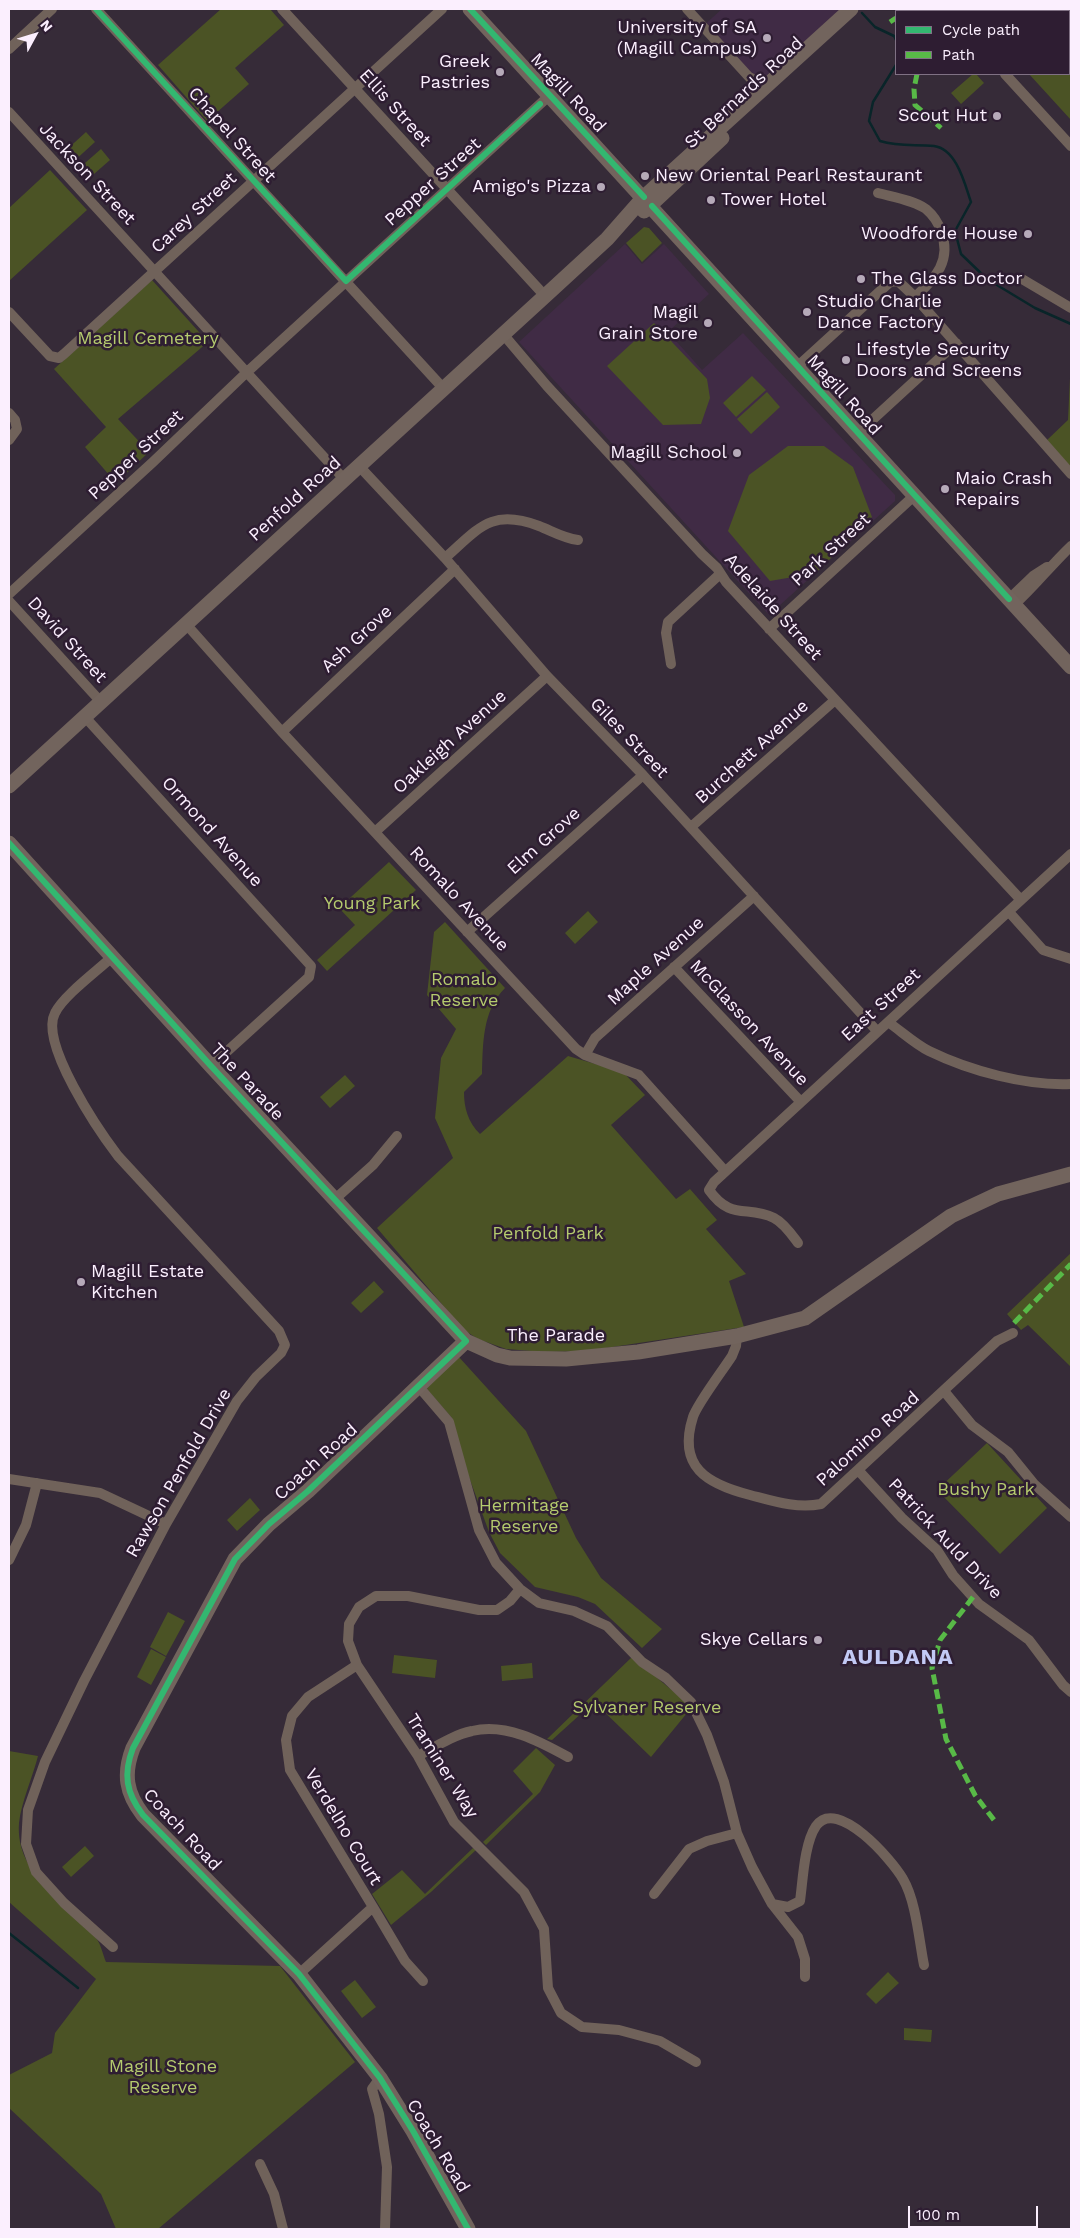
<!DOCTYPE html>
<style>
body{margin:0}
#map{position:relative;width:1080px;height:2238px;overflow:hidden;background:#362b38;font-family:"Work Sans",sans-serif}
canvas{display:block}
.frame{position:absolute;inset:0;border:10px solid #fbeffe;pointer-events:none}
.legend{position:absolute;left:895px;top:10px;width:175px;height:65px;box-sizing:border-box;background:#2e1d32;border:1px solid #807184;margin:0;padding:6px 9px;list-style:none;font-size:15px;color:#fbeffe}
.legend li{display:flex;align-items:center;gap:10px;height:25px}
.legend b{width:25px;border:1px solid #807184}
.north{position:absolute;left:10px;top:10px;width:50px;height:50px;-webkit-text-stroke:4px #2e1d32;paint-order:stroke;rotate:51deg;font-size:14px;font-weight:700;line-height:20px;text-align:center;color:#fbeffe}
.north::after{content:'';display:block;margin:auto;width:18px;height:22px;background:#fbeffe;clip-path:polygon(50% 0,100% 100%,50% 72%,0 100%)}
.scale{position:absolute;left:908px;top:2206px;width:130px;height:22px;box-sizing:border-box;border:2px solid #fbeffe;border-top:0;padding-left:6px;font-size:15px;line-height:18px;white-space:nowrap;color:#fbeffe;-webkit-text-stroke:4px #2e1d32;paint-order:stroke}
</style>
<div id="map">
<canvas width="1080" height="2238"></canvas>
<div class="frame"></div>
<ul class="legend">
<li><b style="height:6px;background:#33b770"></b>Cycle path</li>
<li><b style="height:6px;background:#58b947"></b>Path</li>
</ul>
<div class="north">N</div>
<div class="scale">100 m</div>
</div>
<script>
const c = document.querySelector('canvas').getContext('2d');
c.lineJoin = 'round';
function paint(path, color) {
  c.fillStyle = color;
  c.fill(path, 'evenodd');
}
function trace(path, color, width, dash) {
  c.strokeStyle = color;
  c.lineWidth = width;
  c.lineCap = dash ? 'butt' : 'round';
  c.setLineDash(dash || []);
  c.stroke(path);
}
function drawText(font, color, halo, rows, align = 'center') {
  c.font = font + ' "Work Sans",sans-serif';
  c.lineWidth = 5;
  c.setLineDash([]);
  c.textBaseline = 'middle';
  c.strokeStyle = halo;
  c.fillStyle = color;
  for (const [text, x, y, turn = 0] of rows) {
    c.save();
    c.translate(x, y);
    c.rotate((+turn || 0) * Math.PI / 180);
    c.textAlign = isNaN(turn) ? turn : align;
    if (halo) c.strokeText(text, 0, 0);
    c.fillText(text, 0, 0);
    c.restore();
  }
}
const built = new Path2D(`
 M 722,9 L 851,9 L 760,83 L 703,26 Z
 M 625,244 L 642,264 L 664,244 L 709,294 L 668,332 L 702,370 L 743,333 L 895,495 L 895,501 L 769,615 L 519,342 Z`);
const green = new Path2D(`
 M 221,9 L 270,9 L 284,25 L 235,68 L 249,84 L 207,121 L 158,65 Z
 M 969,9 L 1071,9 L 1071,120 L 1029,74 L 1069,74 L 1069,11 L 972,11 Z
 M 973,74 L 976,74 L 984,83 L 961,104 L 951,93 Z
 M 86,132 L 95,142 L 72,163 L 63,153 Z
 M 101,149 L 110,160 L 86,181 L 77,170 Z
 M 50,170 L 87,210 L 9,281 L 9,208 Z
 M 644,227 L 649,228 L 662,243 L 642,262 L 626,243 Z
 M 152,280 L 208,342 L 118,419 L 149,452 L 116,483 L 85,447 L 106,427 L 54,369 Z
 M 654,323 L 707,379 L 710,398 L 701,424 L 663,425 L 607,366 Z
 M 1071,357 L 1071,468 L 1047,440 L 1068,420 Z
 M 752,376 L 766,390 L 736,417 L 723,403 Z
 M 767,392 L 780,407 L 751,434 L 737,419 Z
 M 788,446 L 824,446 L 853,467 L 872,517 L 816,573 L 770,581 L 728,531 L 749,475 Z
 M 389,862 L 416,890 L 327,971 L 317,960 L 355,925 L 339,908 Z
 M 588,911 L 598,922 L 575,944 L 565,933 Z
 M 445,922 L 505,988 C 482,1011 483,1044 482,1074 L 464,1092 C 464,1108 468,1122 480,1134 L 568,1056 L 623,1072 L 645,1095 L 611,1125 L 676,1199 L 690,1189 L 717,1220 L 706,1229 L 746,1274 L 729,1281 L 744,1327 L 586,1351 L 545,1352 L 506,1349 L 478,1339 L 464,1330 L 377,1228 L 453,1158 L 435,1118 L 441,1058 L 456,1029 L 427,995 L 434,932 Z
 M 345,1075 L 355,1086 L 330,1108 L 320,1097 Z
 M 1071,1253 L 1071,1367 L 1028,1325 L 1021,1330 L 1007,1314 Z
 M 374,1281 L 384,1292 L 361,1313 L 351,1303 Z
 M 458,1356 L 526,1431 L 576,1538 L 601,1578 L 662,1629 L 642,1648 L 595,1604 L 578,1597 L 535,1587 L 500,1553 L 489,1532 L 465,1466 L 452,1418 L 426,1388 Z
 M 987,1443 L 1047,1508 L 1000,1554 L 937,1490 Z
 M 250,1498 L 260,1510 L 237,1531 L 227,1520 Z
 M 168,1612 L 185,1621 L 166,1656 L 150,1647 Z
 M 151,1649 L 166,1657 L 151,1685 L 137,1677 Z
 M 394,1655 L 437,1660 L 435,1678 L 392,1673 Z
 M 632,1657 L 692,1707 L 651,1757 L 594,1702 L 552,1740 L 547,1739 Z
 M 532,1663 L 533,1678 L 502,1681 L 501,1666 Z
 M 536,1748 L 555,1765 L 540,1792 L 486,1845 L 483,1842 L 533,1794 L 513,1771 Z
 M 9,1751 L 38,1756 C 33,1776 21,1803 19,1823 C 15,1875 67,1902 96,1938 C 101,1944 103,1955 106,1962 L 280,1966 L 355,2062 L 158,2229 L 116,2229 L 101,2194 L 9,2108 L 9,2075 L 52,2053 L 55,2033 L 96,1979 L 9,1902 Z
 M 85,1846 L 94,1856 L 71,1877 L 62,1867 Z
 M 473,1848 L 476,1850 L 431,1892 L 391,1925 L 372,1894 L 402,1870 L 425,1894 Z
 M 888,1972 L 899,1983 L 876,2004 L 866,1994 Z
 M 355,1980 L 376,2007 L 362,2018 L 341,1991 Z
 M 904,2028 L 932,2030 L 931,2042 L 904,2040 Z`);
const stream = new Path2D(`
 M 862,13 L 875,27 L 894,36 L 896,40
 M 896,65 L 873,102 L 869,121 L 880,141 C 900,147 915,144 934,146 C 957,149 965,185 971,202 L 955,231 L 961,254 L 987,279 L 1035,308 L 1071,324
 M 9,1933 L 78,1988`);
const street = new Path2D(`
 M 96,9 L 443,388
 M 282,9 L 545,296
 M 687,9 L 749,77 L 760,83 L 770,83
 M 946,9 L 948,11
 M 9,49 L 52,9
 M 1005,74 L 1071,146
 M 9,112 L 344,479
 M 878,193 C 893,197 913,200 926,209 C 933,215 938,222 941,231 C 952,260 936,278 915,297
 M 1022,279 L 1071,308
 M 9,312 L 50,356 L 59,358 L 64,354 L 442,9
 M 503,334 L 547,386 L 702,554 L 717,568 L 726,582 L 1021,900
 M 798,366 L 890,282 L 898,281 L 915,297 L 1071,474
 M 9,413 L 15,420 L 17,429 L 9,440
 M 858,433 L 956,343
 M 359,466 L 445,558 L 547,676 L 643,775 L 877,1031
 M 445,558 C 479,528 491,508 539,526 C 552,531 563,538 578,540
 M 9,594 L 153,462 L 246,373 L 550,95
 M 1009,599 L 1033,576 L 1047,567
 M 9,601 L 101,702
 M 1015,604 C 1035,586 1051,565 1071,546
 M 186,624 L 282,732 L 576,1049 L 585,1055 L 639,1075 L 725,1171
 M 769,629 L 915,495
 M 671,664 L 666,633 L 668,622 L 720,574
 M 85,717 L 311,966 L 309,977 L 211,1066
 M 282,732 L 455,569
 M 691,827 L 835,700
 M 375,832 L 547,676
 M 1009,912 L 1043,950 L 1071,959
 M 467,932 L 643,775
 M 112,957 C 97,971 63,996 55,1013 C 39,1043 99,1131 118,1156 L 279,1331 L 285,1345 L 281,1353 L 256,1377 L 237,1401 L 166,1524 L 84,1681 L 45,1762 L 28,1810 L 26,1844 L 36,1872 L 64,1903 L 113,1947
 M 674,967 L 800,1101
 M 888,1022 C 901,1031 915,1044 929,1051 C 970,1071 1026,1086 1071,1084
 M 585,1055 L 595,1038 L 754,896
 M 335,1199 L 373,1165 L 397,1136
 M 798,1243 C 792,1235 784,1223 774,1218 C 747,1205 731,1221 709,1190 L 714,1182 L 1071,854
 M 737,1336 L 736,1346 L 732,1356 C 723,1370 697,1404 693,1417 C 677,1467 707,1484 750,1495 C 773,1501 797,1509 821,1504 L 997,1341 L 1013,1333
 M 419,1387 L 449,1422 L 479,1530 L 496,1563 L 520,1589 L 539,1603 L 574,1611 L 607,1626 L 642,1662 L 666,1678 L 691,1702 L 707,1735 L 724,1782 L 737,1833 L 752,1867 L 772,1904 L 798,1937 L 805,1959 L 805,1977
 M 944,1391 L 972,1425 L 1008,1452 L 1034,1484 L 1071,1517
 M 858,1470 L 902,1518 L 937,1550 L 953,1575 L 979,1604 L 1029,1640 L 1063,1685 L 1071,1692
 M 9,1479 L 100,1493 L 166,1524
 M 9,1560 L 26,1525 L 37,1483
 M 520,1589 L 510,1601 L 497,1610 L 479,1610 L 408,1596 L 376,1596 L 359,1607 L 349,1624 L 348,1641 L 357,1665 L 418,1756 L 454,1822 L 524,1892 L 544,1929 L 548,1988 L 561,2013 L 582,2027 L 619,2030 L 660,2041 L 696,2062
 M 418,1756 C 435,1747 453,1735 472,1731 C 506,1723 539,1741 568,1757
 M 654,1894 L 689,1849 L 707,1841 L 737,1833
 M 772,1904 L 788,1907 L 800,1901 C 803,1880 804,1844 816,1826 C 837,1796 893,1861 903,1879 C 916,1901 919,1940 924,1965
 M 373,1907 L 405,1961 L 423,1981
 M 299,1974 L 373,1907 L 290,1770 L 286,1740 L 292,1716 L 308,1697 L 357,1665
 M 380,2078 L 372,2089 L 379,2114 L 387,2167 L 385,2229
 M 260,2164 L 274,2194 L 283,2229`);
const secondary = new Path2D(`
 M 470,9 L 1071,667
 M 644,211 L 722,138
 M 9,786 L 545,296 L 607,239 L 644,197 L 851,9
 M 9,843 L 211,1066 L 466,1341 L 497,1355 L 510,1358 L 566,1359 L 638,1352 L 737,1336 L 805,1318 L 951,1216 L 998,1194 L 1071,1174
 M 466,1341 L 308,1491 L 269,1524 L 235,1559 L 133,1748 C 123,1774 126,1793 143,1815 L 299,1974 L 380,2078 L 413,2131 L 468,2229`);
const quiet = new Path2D(`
 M 908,11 L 914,11
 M 890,22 L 896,18
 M 917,74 L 914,89 L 915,105 L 941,128
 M 1014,1323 L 1071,1264
 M 973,1597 L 940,1640 L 932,1668 L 946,1739 L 975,1795 L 994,1820`);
const cycleway = new Path2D(`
 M 96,9 L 346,281 L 540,104
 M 470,9 L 644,197
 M 652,206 L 1009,599
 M 9,843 L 211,1066 L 466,1341 L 308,1491 L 269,1524 L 235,1559 L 133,1748 C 123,1774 126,1793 143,1815 L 299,1974 L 380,2078 L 413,2131 L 468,2229`);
const markers = [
 [767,38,5,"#b6aab9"],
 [500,72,5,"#b6aab9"],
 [997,116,5,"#b6aab9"],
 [645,176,5,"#b6aab9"],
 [601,187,5,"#b6aab9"],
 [711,200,5,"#b6aab9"],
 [1028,234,5,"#b6aab9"],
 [861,279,5,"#b6aab9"],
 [807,312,5,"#b6aab9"],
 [708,323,5,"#b6aab9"],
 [846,360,5,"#b6aab9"],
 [737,453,5,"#b6aab9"],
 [945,489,5,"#b6aab9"],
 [81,1282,5,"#b6aab9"],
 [818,1640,5,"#b6aab9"]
];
const poiNames = [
 ["University of SA",757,28],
 ["(Magill Campus)",757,49],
 ["Greek",490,62],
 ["Pastries",490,83],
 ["Scout Hut",987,116],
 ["New Oriental Pearl Restaurant",655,176,"left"],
 ["Amigo's Pizza",591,187],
 ["Tower Hotel",721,200,"left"],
 ["Woodforde House",1018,234],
 ["The Glass Doctor",871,279,"left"],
 ["Studio Charlie",817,302,"left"],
 ["Dance Factory",817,323,"left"],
 ["Magil",698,313],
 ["Grain Store",698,334],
 ["Lifestyle Security",856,350,"left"],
 ["Doors and Screens",856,371,"left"],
 ["Magill School",727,453],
 ["Maio Crash",955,479,"left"],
 ["Repairs",955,500,"left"],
 ["Magill Estate",91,1272,"left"],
 ["Kitchen",91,1293,"left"],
 ["Skye Cellars",808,1640]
];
const streetNames = [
 ["Magill Road",568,93,47],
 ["St Bernards Road",744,93,-43],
 ["Ellis Street",395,108,48],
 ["Chapel Street",232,135,48],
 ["Jackson Street",87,174,47],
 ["Pepper Street",433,182,-42],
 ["Carey Street",194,213,-43],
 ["Magill Road",844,395,48],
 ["Pepper Street",136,455,-43],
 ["Penfold Road",295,499,-42],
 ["Park Street",831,550,-42],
 ["Adelaide Street",773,607,48],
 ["Ash Grove",357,639,-43],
 ["David Street",67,640,48],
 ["Giles Street",629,738,46],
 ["Oakleigh Avenue",450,742,-42],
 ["Burchett Avenue",752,752,-42],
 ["Ormond Avenue",212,832,48],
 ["Elm Grove",544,841,-42],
 ["Romalo Avenue",459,899,47],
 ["Maple Avenue",656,961,-42],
 ["East Street",881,1005,-42],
 ["McGlasson Avenue",749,1023,47],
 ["The Parade",247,1082,47],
 ["The Parade",556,1336],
 ["Palomino Road",868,1439,-42],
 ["Coach Road",316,1462,-42],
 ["Rawson Penfold Drive",179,1473,-60],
 ["Patrick Auld Drive",945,1539,47],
 ["Traminer Way",442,1766,58],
 ["Verdelho Court",343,1827,59],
 ["Coach Road",182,1830,47],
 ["Coach Road",438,2146,59]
];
const parkNames = [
 ["Magill Cemetery",148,339],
 ["Young Park",372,904],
 ["Romalo",464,980],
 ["Reserve",464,1001],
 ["Penfold Park",548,1234],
 ["Bushy Park",986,1490],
 ["Hermitage",524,1506],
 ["Reserve",524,1527],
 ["Sylvaner Reserve",647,1708],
 ["Magill Stone",163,2067],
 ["Reserve",163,2088]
];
const districtNames = [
 ["AULDANA",898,1658]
];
paint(built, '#402b45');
paint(green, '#4b5325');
trace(stream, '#092529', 2.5);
trace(street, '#70625a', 10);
trace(secondary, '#72645d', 15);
trace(quiet, '#58b947', 5, [10, 5]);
trace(cycleway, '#33b770', 6);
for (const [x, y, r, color] of markers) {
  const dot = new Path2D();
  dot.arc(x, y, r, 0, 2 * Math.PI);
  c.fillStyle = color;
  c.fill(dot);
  trace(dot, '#2e1d32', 2);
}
drawText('18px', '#fbeffe', '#2e1d32', poiNames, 'right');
drawText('18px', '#fbeffe', '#2e1d32', streetNames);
drawText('18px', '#b5cb6e', '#2e1d32', parkNames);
c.letterSpacing = '1px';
drawText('bold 22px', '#c2c9f4', '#2e1d32', districtNames);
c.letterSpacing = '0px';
</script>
